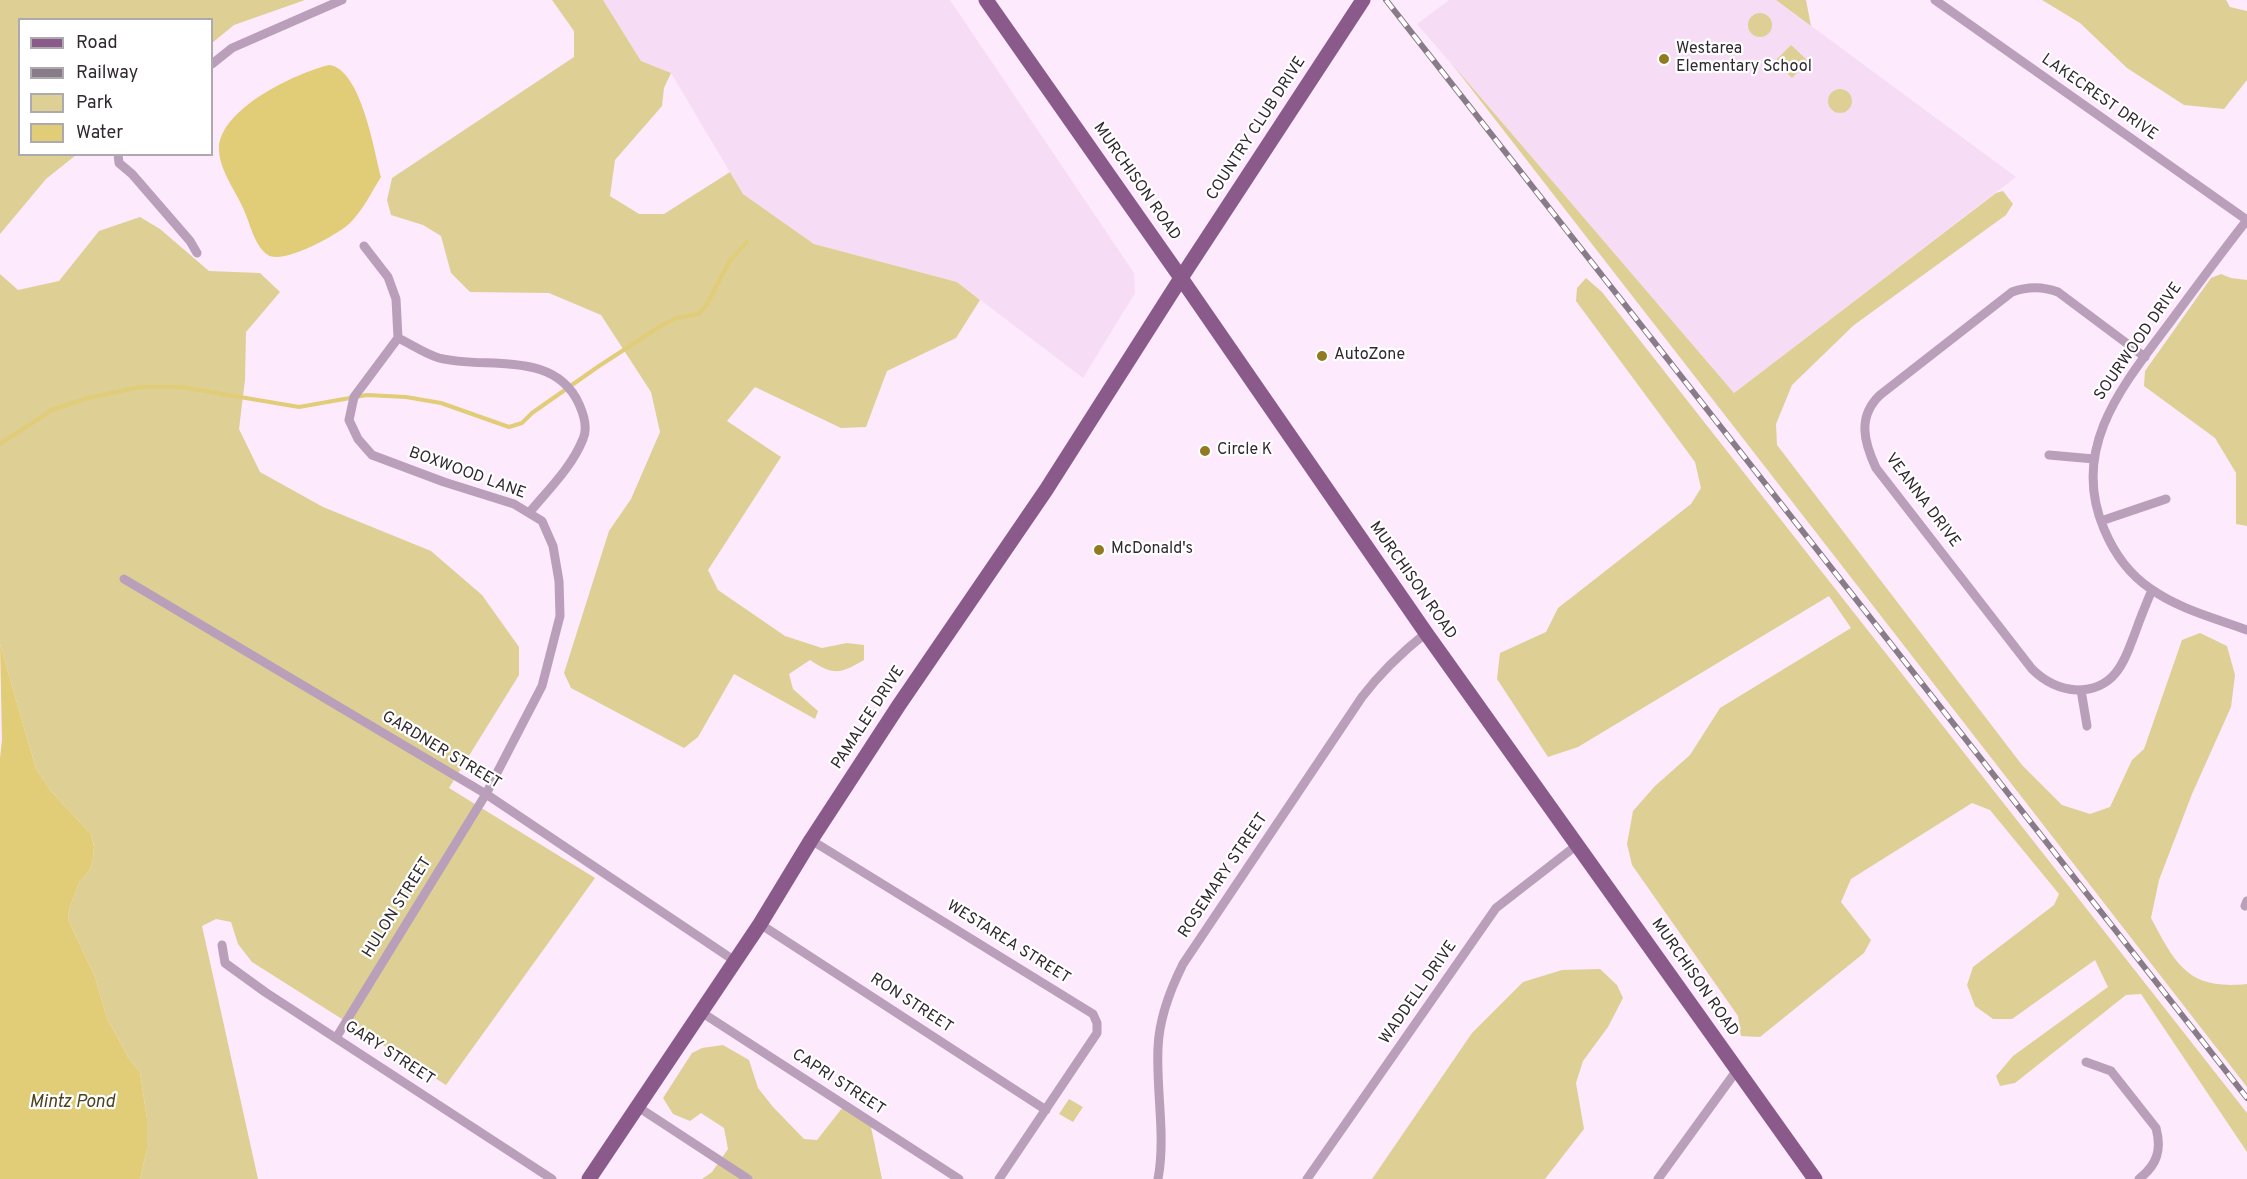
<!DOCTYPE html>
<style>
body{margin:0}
#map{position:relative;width:2247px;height:1179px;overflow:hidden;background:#fdeafd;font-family:Overpass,sans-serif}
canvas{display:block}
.legend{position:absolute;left:18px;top:18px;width:195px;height:138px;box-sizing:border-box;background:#fff;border:2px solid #ada9ac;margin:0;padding:8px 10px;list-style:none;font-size:18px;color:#312930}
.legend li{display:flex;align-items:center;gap:12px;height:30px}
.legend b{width:30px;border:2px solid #ada9ac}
</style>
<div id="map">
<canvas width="2247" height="1179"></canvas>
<ul class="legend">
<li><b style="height:8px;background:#8a5b8a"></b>Road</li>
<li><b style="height:8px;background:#897c89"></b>Railway</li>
<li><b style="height:16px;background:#decf95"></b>Park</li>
<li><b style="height:16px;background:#e1cc78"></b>Water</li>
</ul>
</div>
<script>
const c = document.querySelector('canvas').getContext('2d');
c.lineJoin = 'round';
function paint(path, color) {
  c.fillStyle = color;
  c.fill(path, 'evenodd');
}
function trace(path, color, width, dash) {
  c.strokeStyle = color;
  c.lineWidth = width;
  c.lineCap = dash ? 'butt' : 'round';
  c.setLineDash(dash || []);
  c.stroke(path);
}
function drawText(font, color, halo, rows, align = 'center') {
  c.font = font + ' Overpass,sans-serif';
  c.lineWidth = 4.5;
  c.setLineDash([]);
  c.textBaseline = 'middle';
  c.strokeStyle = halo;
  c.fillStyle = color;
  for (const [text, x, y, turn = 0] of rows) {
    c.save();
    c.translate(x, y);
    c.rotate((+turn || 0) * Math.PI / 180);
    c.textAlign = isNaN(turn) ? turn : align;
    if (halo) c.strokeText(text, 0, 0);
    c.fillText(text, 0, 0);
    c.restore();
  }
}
const built = new Path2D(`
 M 603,0 L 950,0 L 1134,273 L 1135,293 L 1083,378 L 957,282 L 814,244 L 743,194 L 671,73 L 641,61 Z
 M 1449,0 L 1776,0 L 2016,177 L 1734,393 L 1417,24 Z`);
const green = new Path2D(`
 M 0,0 L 305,0 L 234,25 L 212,43 L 212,20 L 20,20 L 20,154 L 76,155 L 46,179 L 0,234 Z
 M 552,0 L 603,0 L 641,61 L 671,73 L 664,88 L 662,106 L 615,160 L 610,196 L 639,214 L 664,214 L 730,172 L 743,194 L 814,244 L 957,282 L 980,300 L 956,338 L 887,371 L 866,427 L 841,428 L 755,387 L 727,421 L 781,457 L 708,570 L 718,590 L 785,636 L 822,648 L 847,643 L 864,645 L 864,660 C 840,674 834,676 810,660 L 789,674 L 793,689 L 818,711 L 815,719 L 734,674 L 698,737 L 684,748 L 571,688 L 564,673 L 609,531 L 631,499 L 660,432 L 651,392 L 601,315 L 549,293 L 470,292 L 451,273 L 441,236 L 423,225 L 391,215 L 387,200 L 392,178 L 574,57 L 574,31 Z
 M 1776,0 L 1806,0 L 1811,26 Z
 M 2042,0 L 2226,0 L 2230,7 L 2247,11 L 2247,80 L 2224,109 L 2184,105 L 2127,68 L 2080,23 Z
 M1748 25a12 12 0 1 1 24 0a12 12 0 1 1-24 0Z
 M 1791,45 L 1808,61 L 1792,78 L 1775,61 Z
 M 1452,64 L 1734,393 L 1996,193 L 2003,191 L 2013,204 L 2006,215 L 1854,325 L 1792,385 L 1776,424 L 1777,445 L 2022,765 L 2062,805 L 2090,814 L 2110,807 L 2132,760 L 2144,749 L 2182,640 L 2200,633 L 2227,646 L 2235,675 L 2231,707 L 2192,794 L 2159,880 L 2151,918 C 2176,965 2188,990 2247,984 L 2247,1087 Z
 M1828 101a12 12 0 1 1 24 0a12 12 0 1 1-24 0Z
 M 140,217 L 160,229 L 209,271 L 260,273 L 280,292 L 246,332 L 245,380 L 239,429 L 260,472 L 323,507 L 431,551 L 482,595 L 519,647 L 519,675 L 449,788 L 595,878 L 446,1085 L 252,962 L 238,944 L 231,922 L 216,919 L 202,926 L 258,1179 L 140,1179 L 147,1149 L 147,1119 L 140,1072 L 128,1057 L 107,1018 L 95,977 L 68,919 L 69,909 L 80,881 L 90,870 L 93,858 L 94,846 L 91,834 L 51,791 L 36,769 L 0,644 L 0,274 L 18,290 L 59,281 L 99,231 Z
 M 2221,274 L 2231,278 L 2247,280 L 2247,526 L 2236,524 L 2236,473 L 2215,438 L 2144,386 L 2145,371 L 2211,278 Z
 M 1586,278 L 1602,292 L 2247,1113 L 2247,1152 L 2141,994 L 2126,995 L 2015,1083 L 2000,1086 L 1996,1076 L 2013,1056 L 2108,987 L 2095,960 L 2012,1019 L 1993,1019 L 1975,1006 L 1967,985 L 1973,967 L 2054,905 L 2059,894 L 1990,810 L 1972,803 L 1851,879 L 1841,902 L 1871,940 L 1864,953 L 1760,1037 L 1741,1036 L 1738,1016 L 1632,865 L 1627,844 L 1633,811 L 1655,786 L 1690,755 L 1720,708 L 1851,628 L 1829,596 L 1578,747 L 1548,757 L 1497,679 L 1500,653 L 1546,632 L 1558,608 L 1691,504 L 1701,488 L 1695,462 L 1576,301 L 1577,288 Z
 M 1600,969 L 1617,985 L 1623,998 L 1608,1027 L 1583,1061 L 1576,1083 L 1584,1129 L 1545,1179 L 1372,1179 L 1472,1033 L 1523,982 L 1562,970 Z
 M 723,1045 L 749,1060 L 758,1088 L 773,1107 L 804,1139 L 817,1140 L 843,1107 L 871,1127 L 882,1179 L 702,1179 L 712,1172 L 728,1149 L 724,1128 L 701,1113 L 690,1121 L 673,1114 L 663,1098 L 692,1053 L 702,1048 Z
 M 1069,1099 L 1083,1107 L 1073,1122 L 1059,1114 Z`);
const water = new Path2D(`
 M 329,65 C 361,69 374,150 381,177 C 371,193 363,210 350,223 C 339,234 283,265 268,255 C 254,246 250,222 243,208 C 235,190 219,169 219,149 C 219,109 296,73 329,65 Z
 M 0,644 L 36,769 L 51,791 L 91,834 L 94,847 L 93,858 L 90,870 L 80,881 L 69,909 L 68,919 L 95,977 L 107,1018 L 128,1057 L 140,1072 L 147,1119 L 147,1149 L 140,1179 L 0,1179 L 0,758 L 2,740 Z`);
const stream = new Path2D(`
 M 0,444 L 52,410 L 88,398 L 140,387 L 181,387 L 299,407 L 367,395 L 406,397 L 441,403 L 509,427 L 522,423 L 532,413 L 599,366 L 659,327 L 677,318 L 699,314 L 707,304 L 729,262 L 747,242`);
const street = new Path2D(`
 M 1935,0 L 2247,220
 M 212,64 L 232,48 L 342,0
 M 118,154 L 119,163 L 132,174 L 190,241 L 197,253
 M 2247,220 C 2221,253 2196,287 2171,321 C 2124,384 2069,447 2104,529 C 2114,553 2130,575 2151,589 C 2179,609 2215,618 2247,630
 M 364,246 L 388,277 L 396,299 L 398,338
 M 398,338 C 411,344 425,354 439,358 C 486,370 554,349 579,404 C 584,415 588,428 583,439 C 572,467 548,490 529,513
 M 2145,357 L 2058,292 C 2042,286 2028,286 2012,292 L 1880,395 C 1857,417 1864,442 1876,468 L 2032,669 C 2045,682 2059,689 2077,690 C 2115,690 2124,662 2135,633 C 2140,619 2146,604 2152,590
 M 2049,455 L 2094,459
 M 2101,521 L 2166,499
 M 124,579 L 486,794 L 735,961
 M 2081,690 L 2087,726
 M 811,840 L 1093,1014 L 1097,1023 L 1097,1033 L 999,1179
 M 2245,906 L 2247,901
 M 760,924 L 1046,1110
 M 222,945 L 225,963 L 265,992 L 552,1179
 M 701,1012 L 959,1179
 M 336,1038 L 486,794 L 542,686 L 560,616 L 559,581 L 553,546 L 542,521 L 514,504 L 444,482 L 372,455 L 358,439 L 349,420 L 354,397 L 398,338
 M 2086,1062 L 2111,1071 L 2156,1128 C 2162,1150 2157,1165 2139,1179
 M 638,1107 L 748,1179
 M 1158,1179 C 1166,1136 1156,1092 1158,1048 C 1159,1018 1170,990 1183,964 L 1362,697 C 1381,672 1401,653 1426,633
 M 1307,1179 L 1496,908 L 1577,845
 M 1658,1179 L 1737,1070`);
const primary = new Path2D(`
 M 986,0 L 1181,278 L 1426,633 L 1815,1179
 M 589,1179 L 760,924 L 811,840 L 899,705 L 1046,490 L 1181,278 L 1363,0`);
const rail = new Path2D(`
 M 1386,0 L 2247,1098`);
const markers = [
 [1664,59,6,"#907b21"],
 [1322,356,6,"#907b21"],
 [1205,451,6,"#907b21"],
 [1099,550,6,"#907b21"]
];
const poiNames = [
 ["Westarea",1676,50],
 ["Elementary School",1676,68],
 ["AutoZone",1334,356],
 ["Circle K",1217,451],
 ["McDonald's",1111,550]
];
const streetNames = [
 ["LAKECREST DRIVE",2099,98,35],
 ["COUNTRY CLUB DRIVE",1257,129,-57],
 ["MURCHISON ROAD",1136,182,55],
 ["SOURWOOD DRIVE",2139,342,-55],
 ["BOXWOOD LANE",467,474,20],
 ["VEANNA DRIVE",1922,501,53],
 ["MURCHISON ROAD",1412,581,55],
 ["PAMALEE DRIVE",869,718,-57],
 ["GARDNER STREET",441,751,31],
 ["ROSEMARY STREET",1224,876,-56],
 ["HULON STREET",398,908,-58],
 ["WESTAREA STREET",1008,943,32],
 ["MURCHISON ROAD",1694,978,55],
 ["WADDELL DRIVE",1419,993,-55],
 ["RON STREET",911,1004,33],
 ["GARY STREET",389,1054,33],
 ["CAPRI STREET",838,1083,33]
];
const waterNames = [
 ["Mintz Pond",72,1103]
];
paint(built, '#f6ddf5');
paint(green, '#decf95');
paint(water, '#e1cc78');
trace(stream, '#e1cc78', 4);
trace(street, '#ba9fba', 9);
trace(primary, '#8a5b8a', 15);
trace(rail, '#897c89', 6);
trace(rail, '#fff', 4, [11]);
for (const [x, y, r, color] of markers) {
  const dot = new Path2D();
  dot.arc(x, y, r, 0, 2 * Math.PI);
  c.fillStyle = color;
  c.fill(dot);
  trace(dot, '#fff', 2);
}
drawText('16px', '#312930', '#fff', poiNames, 'left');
drawText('16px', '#312930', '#fff', streetNames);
drawText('italic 18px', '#4d431f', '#fff', waterNames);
</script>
